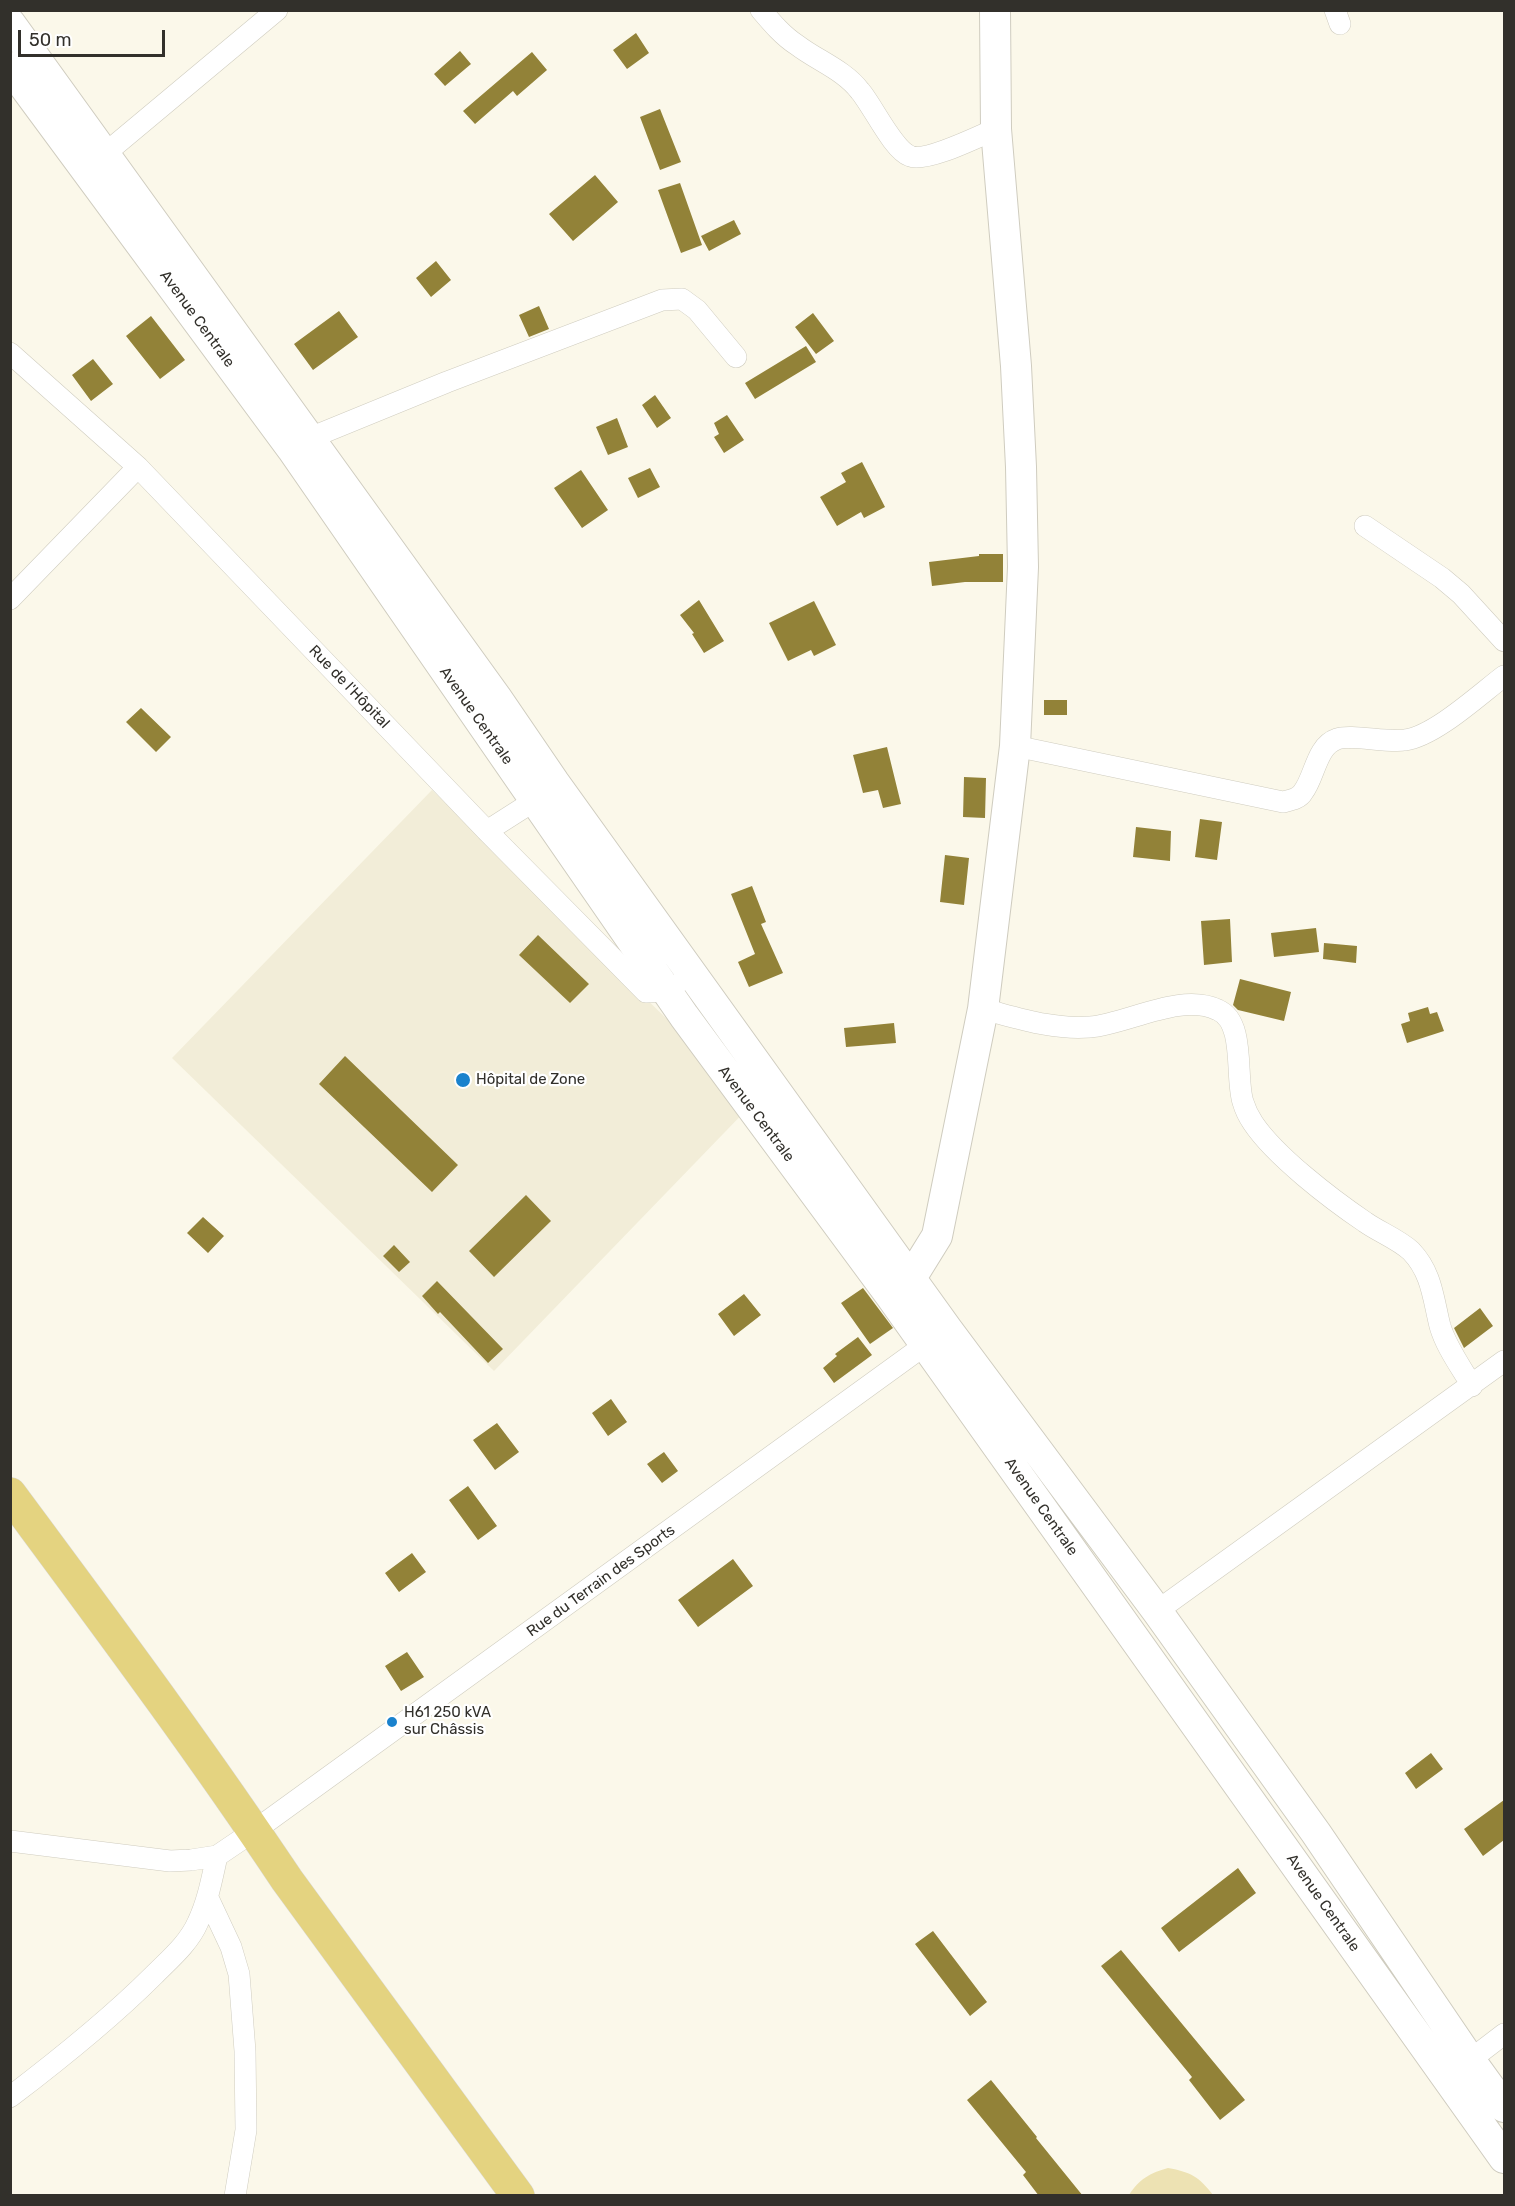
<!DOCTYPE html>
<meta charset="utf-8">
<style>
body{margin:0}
#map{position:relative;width:1515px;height:2206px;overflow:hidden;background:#fbf8ea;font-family:Rubik,sans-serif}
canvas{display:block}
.frame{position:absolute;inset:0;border:12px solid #32302b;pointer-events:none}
.scale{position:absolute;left:18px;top:30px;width:147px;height:27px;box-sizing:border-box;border:3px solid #32302b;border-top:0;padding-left:8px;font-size:18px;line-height:21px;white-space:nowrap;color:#32302b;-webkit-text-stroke:4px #fff;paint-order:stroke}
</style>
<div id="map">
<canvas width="1515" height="2206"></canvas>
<div class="frame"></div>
<div class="scale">50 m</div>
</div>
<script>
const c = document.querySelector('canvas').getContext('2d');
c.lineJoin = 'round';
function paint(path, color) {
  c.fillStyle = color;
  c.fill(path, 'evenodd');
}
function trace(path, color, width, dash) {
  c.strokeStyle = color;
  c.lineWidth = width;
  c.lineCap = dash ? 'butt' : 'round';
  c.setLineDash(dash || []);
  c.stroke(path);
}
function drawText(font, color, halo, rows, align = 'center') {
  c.font = font + ' Rubik,sans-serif';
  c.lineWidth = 4.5;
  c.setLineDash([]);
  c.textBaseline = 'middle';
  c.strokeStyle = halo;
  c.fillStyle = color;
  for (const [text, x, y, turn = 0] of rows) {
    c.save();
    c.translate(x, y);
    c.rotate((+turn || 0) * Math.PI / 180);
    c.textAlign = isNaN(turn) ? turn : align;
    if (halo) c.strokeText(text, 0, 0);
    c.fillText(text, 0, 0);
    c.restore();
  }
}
const built = new Path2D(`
 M 432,790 L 753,1103 L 494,1371 L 172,1058 Z`);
const green = new Path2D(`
 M 1168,2168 C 1191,2172 1199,2177 1213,2195 L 1129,2195 C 1139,2179 1150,2173 1168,2168 Z`);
const building = new Path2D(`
 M 636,33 L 649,53 L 627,69 L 613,50 Z
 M 460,51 L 471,64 L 445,86 L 434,74 Z
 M 532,52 L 547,70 L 517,96 L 513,91 L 475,124 L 463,111 Z
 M 660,109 L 681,162 L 660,170 L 640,117 Z
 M 595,175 L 618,202 L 573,241 L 549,214 Z
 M 680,183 L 702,245 L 681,253 L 658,190 Z
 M 734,220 L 741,234 L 709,251 L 701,236 Z
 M 436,261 L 451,280 L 431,297 L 416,278 Z
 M 539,306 L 549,329 L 529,337 L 519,315 Z
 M 339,311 L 358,337 L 313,370 L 294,344 Z
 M 813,313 L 834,341 L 816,354 L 795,327 Z
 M 151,316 L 185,360 L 160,379 L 126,336 Z
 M 806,346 L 816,362 L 755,399 L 745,383 Z
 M 93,359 L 113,384 L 91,401 L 72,375 Z
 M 655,395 L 671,418 L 657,428 L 642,405 Z
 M 727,415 L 744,440 L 724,453 L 714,437 L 719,434 L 714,423 Z
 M 617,418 L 628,447 L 608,455 L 596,427 Z
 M 862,462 L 885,507 L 864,518 L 861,512 L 837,526 L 820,497 L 846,482 L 841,473 Z
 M 650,468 L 660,487 L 638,498 L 628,478 Z
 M 581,470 L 608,510 L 582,528 L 554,488 Z
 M 979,554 L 1003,554 L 1003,582 L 965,582 L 932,586 L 929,562 L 979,556 Z
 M 699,600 L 724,641 L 704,653 L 692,634 L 694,633 L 680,615 Z
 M 814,601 L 836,645 L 814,656 L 811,650 L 788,661 L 769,623 Z
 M 1044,700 L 1067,700 L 1067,715 L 1044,715 Z
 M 141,708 L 171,737 L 156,752 L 126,722 Z
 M 887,747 L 901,804 L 883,808 L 878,790 L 863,793 L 853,755 Z
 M 964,777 L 986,778 L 985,818 L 963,817 Z
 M 1200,819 L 1222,822 L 1217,860 L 1195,857 Z
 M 1136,827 L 1171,831 L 1170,861 L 1133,857 Z
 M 945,855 L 969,858 L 964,905 L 940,902 Z
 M 752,886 L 766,922 L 761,924 L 783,973 L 749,987 L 738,962 L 755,954 L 731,894 Z
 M 1230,919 L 1232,962 L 1204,965 L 1201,921 Z
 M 1316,928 L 1319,952 L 1274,957 L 1271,933 Z
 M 538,935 L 589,984 L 570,1003 L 519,955 Z
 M 1324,943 L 1357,946 L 1356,963 L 1323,959 Z
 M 1240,979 L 1291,992 L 1284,1021 L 1238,1010 L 1233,1005 Z
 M 1428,1007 L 1430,1014 L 1437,1012 L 1444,1031 L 1407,1043 L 1401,1024 L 1410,1021 L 1408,1013 Z
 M 894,1023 L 896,1043 L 846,1047 L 844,1028 Z
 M 345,1056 L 458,1165 L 432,1192 L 319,1084 Z
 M 526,1195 L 551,1221 L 494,1277 L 469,1251 Z
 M 203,1217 L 224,1236 L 208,1253 L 187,1233 Z
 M 394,1245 L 410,1262 L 399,1272 L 383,1256 Z
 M 437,1281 L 503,1349 L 488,1363 L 440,1312 L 438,1314 L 422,1296 Z
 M 863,1288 L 893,1328 L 870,1344 L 841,1303 Z
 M 744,1294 L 761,1315 L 734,1336 L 718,1314 Z
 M 1480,1308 L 1493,1326 L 1464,1348 L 1454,1328 Z
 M 858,1337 L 872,1355 L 834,1383 L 823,1368 L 837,1356 L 835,1354 Z
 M 611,1399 L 627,1422 L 608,1436 L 592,1413 Z
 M 497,1423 L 519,1452 L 495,1470 L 473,1440 Z
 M 664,1452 L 678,1471 L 662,1483 L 647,1464 Z
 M 468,1486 L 497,1526 L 478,1540 L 449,1500 Z
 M 412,1553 L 426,1572 L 399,1592 L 385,1573 Z
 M 733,1559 L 753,1586 L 698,1627 L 678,1600 Z
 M 407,1652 L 424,1677 L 401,1691 L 385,1666 Z
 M 1431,1753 L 1443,1769 L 1416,1789 L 1405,1773 Z
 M 1504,1800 L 1504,1840 L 1483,1856 L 1464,1829 Z
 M 1238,1868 L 1256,1893 L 1179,1952 L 1161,1928 Z
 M 933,1931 L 987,2002 L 970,2016 L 915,1944 Z
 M 1121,1950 L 1245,2100 L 1220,2120 L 1189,2080 L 1192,2077 L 1101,1966 Z
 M 991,2080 L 1037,2137 L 1036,2138 L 1083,2196 L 1039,2196 L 1023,2175 L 1026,2172 L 967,2100 Z`);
const street = new Path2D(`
 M 761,10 C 772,23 783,36 797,45 C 818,61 844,70 860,91 C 873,106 893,150 910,156 C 926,163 979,136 996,129
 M 1335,10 L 1340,24
 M 95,162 L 277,10
 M 10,353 L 138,467 L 487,831 L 646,992 L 668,991 L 676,985
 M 298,445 L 310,438 L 447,382 L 662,300 L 682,299 L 697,310 L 736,357
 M 1365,526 L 1442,578 L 1461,594 L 1504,641
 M 10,599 L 138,467
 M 1015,746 L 1283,802 C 1291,800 1299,799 1303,792 C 1315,777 1316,746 1337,739 C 1350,734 1388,743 1405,740 C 1435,736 1480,694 1504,676
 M 487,831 L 534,801 L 545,791
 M 983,1009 C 1018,1018 1053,1030 1090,1027 C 1127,1024 1181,992 1218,1010 C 1246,1022 1235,1078 1243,1102 C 1245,1109 1249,1117 1253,1123 C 1275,1156 1331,1199 1365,1222 C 1379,1232 1398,1239 1411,1251 C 1432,1273 1433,1298 1440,1326 C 1446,1347 1461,1367 1472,1386
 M 1157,1611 L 1504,1361
 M 10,1841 L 170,1861 L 191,1860 L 217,1856 L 254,1831 L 936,1337
 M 208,1898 L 231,1947 L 239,1974 L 245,2051 L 246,2130 L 235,2196
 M 1470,2060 L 1504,2034
 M 10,2097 C 60,2059 110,2019 154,1975 C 170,1959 189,1943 198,1922 C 208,1901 212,1878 217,1856`);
const secondary = new Path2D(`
 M 10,23 L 496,697 L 554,782 L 947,1329 L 1157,1611 L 1316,1833 L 1470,2060 L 1504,2107
 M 10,67 L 292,449 L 684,1016 L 890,1295 L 1504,2158
 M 898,1288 L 911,1278 L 937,1236 L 983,1009 L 1015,746 L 1023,567 L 1021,467 L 1016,366 L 996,129 L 995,10`);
const primary = new Path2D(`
 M 10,1494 C 104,1621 199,1748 287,1880 L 518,2196`);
const markers = [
 [463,1080,8,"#1a82cd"],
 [392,1722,6,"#1a82cd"]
];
const streetNames = [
 ["Avenue Centrale",197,319,54],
 ["Rue de l'Hôpital",349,687,46],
 ["Avenue Centrale",476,716,55],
 ["Avenue Centrale",756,1114,53],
 ["Avenue Centrale",1041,1507,55],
 ["Rue du Terrain des Sports",601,1581,-36],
 ["Avenue Centrale",1323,1903,55]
];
const poiNames = [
 ["Hôpital de Zone",476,1080],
 ["H61 250 kVA",404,1713],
 ["sur Châssis",404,1730]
];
paint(built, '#f2edd8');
paint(green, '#ede2b3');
paint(building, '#928238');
trace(street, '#cfccbf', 22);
trace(secondary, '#cfccbf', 32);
trace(primary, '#dadad9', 34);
trace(street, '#fff', 21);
trace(secondary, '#fff', 30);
trace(primary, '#e4d380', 33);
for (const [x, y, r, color] of markers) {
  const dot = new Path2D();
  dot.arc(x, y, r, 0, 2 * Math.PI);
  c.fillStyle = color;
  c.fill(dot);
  trace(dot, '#fff', 2);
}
drawText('15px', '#32302b', '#fff', streetNames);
drawText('15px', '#32302b', '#fff', poiNames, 'left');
</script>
